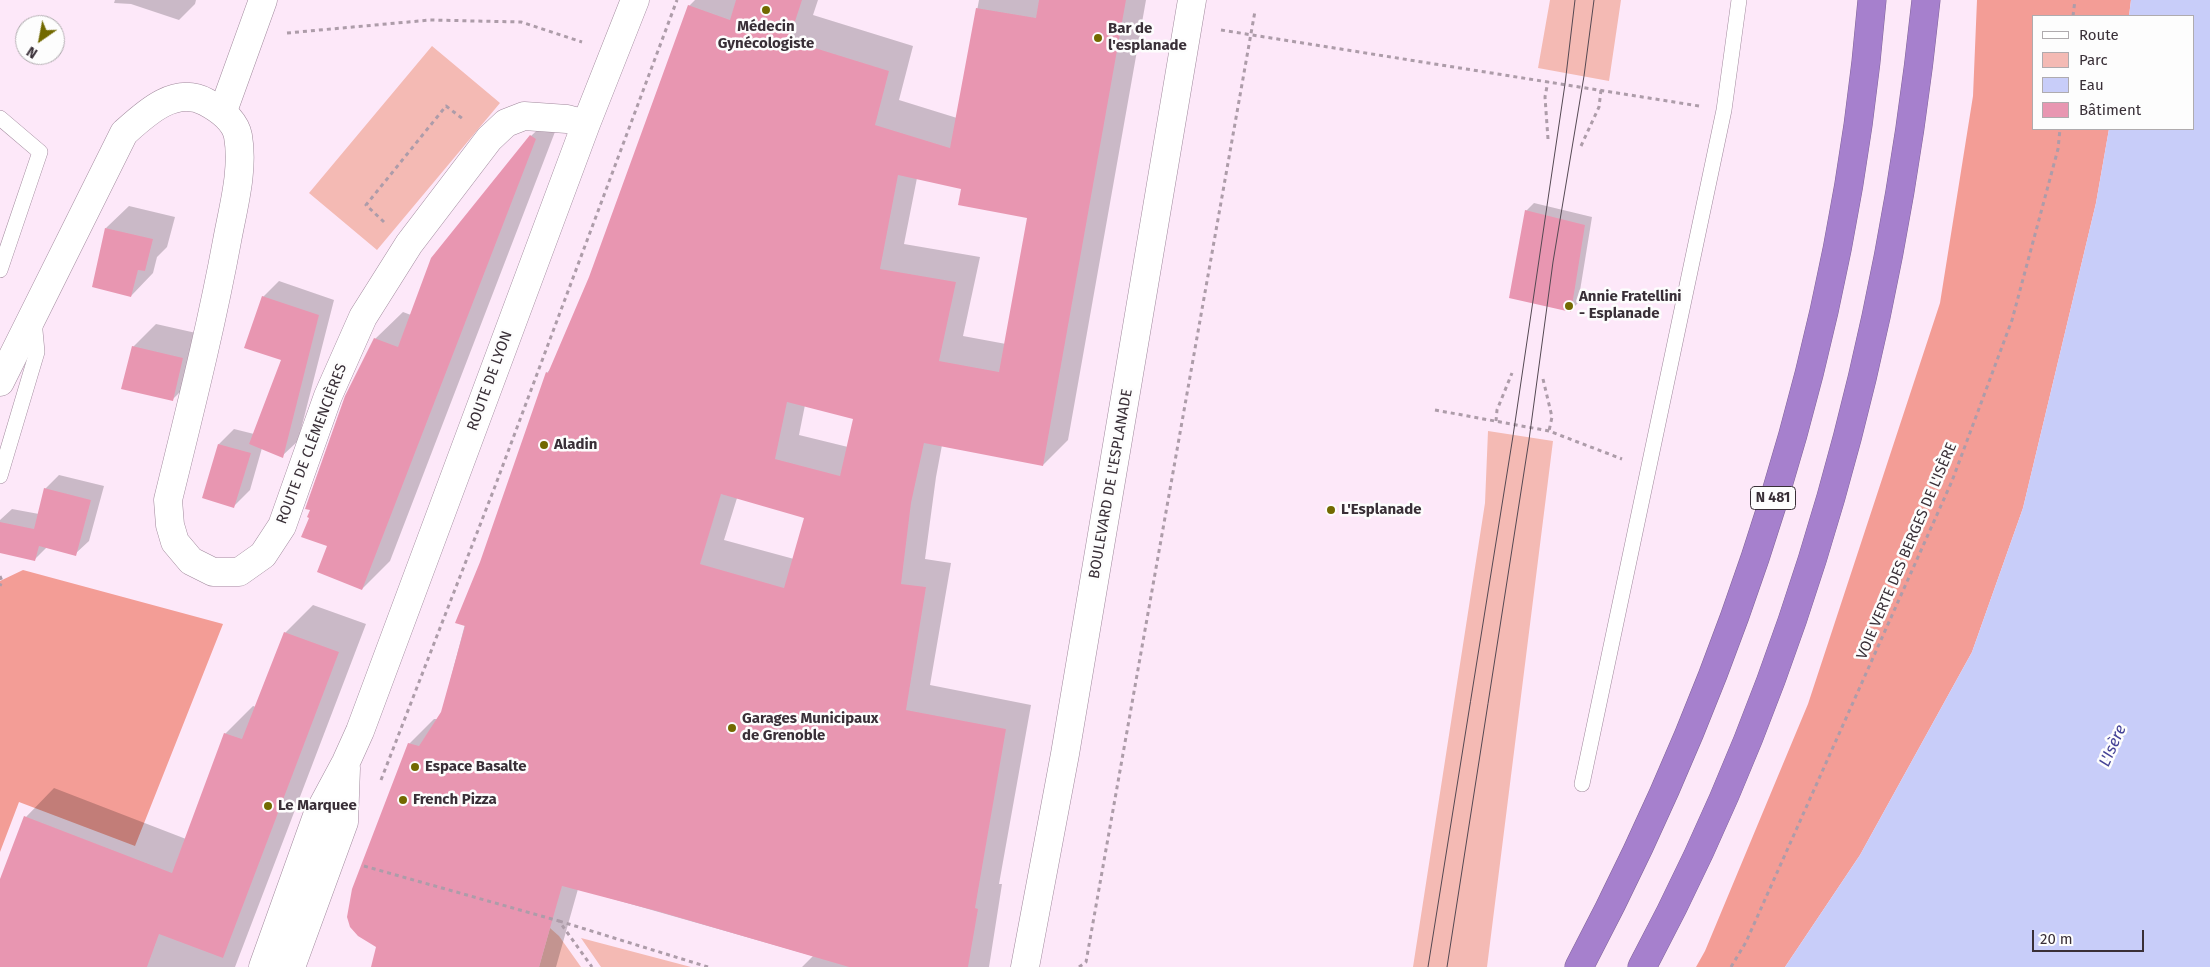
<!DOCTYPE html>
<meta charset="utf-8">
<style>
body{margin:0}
#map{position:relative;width:2210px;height:967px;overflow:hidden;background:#fde8f9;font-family:"Fira Sans",sans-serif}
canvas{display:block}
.legend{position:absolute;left:2032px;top:15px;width:162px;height:115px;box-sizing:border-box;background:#fdfdfd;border:1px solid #afabae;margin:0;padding:6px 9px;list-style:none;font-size:15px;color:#392f37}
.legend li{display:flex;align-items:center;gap:10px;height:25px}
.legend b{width:25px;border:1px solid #afabae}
.north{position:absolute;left:15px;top:15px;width:50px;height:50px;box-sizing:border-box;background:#fdfdfd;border:1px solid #afabae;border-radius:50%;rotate:213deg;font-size:14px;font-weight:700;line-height:20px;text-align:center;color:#392f37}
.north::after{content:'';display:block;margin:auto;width:18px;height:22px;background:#726900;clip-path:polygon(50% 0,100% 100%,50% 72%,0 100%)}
.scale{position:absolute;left:2032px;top:930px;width:112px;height:22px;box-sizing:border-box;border:2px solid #392f37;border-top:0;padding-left:6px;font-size:15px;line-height:18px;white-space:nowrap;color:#392f37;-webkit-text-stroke:4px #fdfdfd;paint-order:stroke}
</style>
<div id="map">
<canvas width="2210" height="967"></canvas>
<ul class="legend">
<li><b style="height:6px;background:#fff"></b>Route</li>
<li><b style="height:14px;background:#f4bab4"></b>Parc</li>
<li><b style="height:14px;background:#c8cdf9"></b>Eau</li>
<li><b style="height:14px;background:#e896b1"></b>Bâtiment</li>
</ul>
<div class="north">N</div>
<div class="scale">20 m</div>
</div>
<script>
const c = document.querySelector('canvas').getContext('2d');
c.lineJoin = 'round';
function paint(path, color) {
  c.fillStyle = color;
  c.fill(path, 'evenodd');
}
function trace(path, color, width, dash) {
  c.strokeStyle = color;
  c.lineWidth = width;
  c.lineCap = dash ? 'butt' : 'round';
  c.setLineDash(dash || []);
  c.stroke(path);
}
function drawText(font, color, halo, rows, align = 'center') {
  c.font = font + ' "Fira Sans",sans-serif';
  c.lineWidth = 5;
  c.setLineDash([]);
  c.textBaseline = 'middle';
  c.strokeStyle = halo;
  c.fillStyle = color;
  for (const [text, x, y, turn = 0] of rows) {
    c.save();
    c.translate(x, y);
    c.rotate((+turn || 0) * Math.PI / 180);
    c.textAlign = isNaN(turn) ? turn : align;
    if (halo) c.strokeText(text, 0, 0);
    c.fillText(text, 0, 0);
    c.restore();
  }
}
const green = new Path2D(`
 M 1550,0 L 1621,0 L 1609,81 L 1538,68 Z
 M 432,46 L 500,103 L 377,250 L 309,193 Z
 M 1488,431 L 1553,441 L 1487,967 L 1413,967 L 1485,503 Z
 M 550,928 L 559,936 L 581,967 L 539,967 Z
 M 581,938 L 691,967 L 692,967 L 601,967 Z`);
const forest = new Path2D(`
 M 1977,0 L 2131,0 L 2129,16 L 2034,16 L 2034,129 L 2109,129 L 2096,203 L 2023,508 L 1972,652 L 1860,855 L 1785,967 L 1696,967 L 1705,951 L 1808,704 L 1940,303 L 1973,96 Z
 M 23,570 L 223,624 L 135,846 L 19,802 L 0,852 L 0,581 Z`);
const water = new Path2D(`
 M 2131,0 L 2210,0 L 2210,967 L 1785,967 L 1860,855 L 1972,652 L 2023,508 L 2096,203 L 2109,129 L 2194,129 L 2194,16 L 2129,16 Z`);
const shadow = new Path2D(`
 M 115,0 L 196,0 L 195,4 L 179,20 L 131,4 L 114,3 Z
 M 695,0 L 818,0 L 813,15 L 913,46 L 899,100 L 957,118 L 979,0 L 1146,0 L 1068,440 L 1043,465 L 942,445 L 936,477 L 925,559 L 951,563 L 930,685 L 1031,705 L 999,884 L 1002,884 L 989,967 L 802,967 L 813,956 L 578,889 L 556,967 L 372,967 L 378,946 L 409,744 L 434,719 L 437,719 L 442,712 L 481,563 L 547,373 L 551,368 L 590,278 L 689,6 ZM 917,178 L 963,188 L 1028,217 L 1006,344 L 963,336 L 980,257 L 904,244 ZM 805,405 L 855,418 L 848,447 L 799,435 ZM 737,498 L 805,517 L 794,559 L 724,540 Z
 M 559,109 L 563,111 L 390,561 L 362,589 L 328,545 L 375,339 L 403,312 L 411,315 L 531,136 Z
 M 1534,203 L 1592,217 L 1578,303 L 1570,311 L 1526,211 Z
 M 129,206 L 175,217 L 167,247 L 157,257 L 153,273 L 131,296 L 106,228 Z
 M 279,281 L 334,300 L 298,441 L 282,456 L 262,448 L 250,490 L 234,506 L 219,444 L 234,429 L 254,434 L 282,359 L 263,297 Z
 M 156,324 L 205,335 L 195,377 L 173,399 L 133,347 Z
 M 59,475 L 104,486 L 89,541 L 75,554 L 47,547 L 34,560 L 0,552 L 0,520 L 12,509 L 39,514 L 45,489 Z
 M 313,605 L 366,624 L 235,967 L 0,967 L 0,883 L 26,817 L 54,788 L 186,839 L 225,734 L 253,706 L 256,707 L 285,633 Z`);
const building = new Path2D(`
 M 736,0 L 802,0 L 789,40 L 889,71 L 875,125 L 950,148 L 976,8 L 1036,18 L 1039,0 L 1126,0 L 1043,466 L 924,443 L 911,503 L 901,584 L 926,587 L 906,710 L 1006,729 L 975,908 L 978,909 L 968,967 L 849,967 L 657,911 L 562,886 L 539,967 L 371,967 L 376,947 L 358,936 L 350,927 L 347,917 L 352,889 L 408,743 L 419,746 L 441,712 L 465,626 L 455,623 L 480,562 L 546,372 L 548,373 L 589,277 L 688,5 L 730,20 ZM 898,175 L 961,189 L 958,205 L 1027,218 L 999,372 L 939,361 L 956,282 L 880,269 ZM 787,402 L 853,419 L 840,476 L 775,459 ZM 721,494 L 804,518 L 784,588 L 700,564 Z
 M 530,135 L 536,139 L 362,590 L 317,572 L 327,546 L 301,537 L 309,518 L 307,517 L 310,510 L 305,509 L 345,396 L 374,338 L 398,347 L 431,258 Z
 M 1525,210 L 1585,225 L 1571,312 L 1509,298 Z
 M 105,228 L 153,239 L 145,271 L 138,270 L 131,297 L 92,287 Z
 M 262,296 L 319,315 L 283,458 L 249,444 L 281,360 L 244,348 Z
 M 132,346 L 183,358 L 173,401 L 121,389 Z
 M 218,444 L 251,453 L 234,508 L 202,498 Z
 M 44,488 L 91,500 L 76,556 L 39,546 L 35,561 L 0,553 L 0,522 L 34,529 Z
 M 284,632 L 339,652 L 223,958 L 159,934 L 147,967 L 0,967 L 0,879 L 24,816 L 172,873 L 224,733 L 242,739 Z`);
const path = new Path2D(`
 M 2073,16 L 2075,0
 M 1221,30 L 1699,106
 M 287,33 L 430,20 L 521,22 L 582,42
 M 1548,139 L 1545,97 L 1548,81
 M 1581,146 L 1599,107 L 1601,90
 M 384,222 L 366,205 L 446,106 L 463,119
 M 1543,379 L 1552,417 L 1549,431
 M 1435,410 L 1549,431 L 1622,459
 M 1496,421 L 1497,410 L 1512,373
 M 0,576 L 2,581 L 0,586
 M 381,780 L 494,489 L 677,0
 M 364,866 L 559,921 L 592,967
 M 559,921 L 708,967
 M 1079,967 L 1086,962 L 1255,11
 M 1731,967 L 1746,942 L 1952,481 L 2012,320 L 2058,149 L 2060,129`);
const lane = new Path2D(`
 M 0,118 L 40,152 L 0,270
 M 0,476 L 37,352 L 34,320
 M 1582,784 L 1724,110 L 1739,0`);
const street = new Path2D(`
 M 223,111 L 263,0
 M 1025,967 L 1065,754 L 1192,0`);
const secondary = new Path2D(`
 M 0,382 L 124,133 C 145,114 175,85 206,102 C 219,109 235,120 238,136 C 244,170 233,208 227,241 C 211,328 189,414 168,500 L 170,525 L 175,542 L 191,561 L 213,572 L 239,572 L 263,555 L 282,526 L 328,396 L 363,317 L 409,244 L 489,139 L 506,123 L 524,116 L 567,119 L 586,124
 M 263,967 L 317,816 L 346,762 L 360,731 L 586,124 L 635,0
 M 291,967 L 344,822 L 346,768`);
const highway = new Path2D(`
 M 1579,967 C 1737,669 1844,337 1872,0
 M 1642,967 C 1802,669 1891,335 1926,0`);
const tram = new Path2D(`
 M 1428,967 L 1513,436 L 1565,84 L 1575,0
 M 1447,967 L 1529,440 L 1553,262 L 1584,76 L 1594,0`);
const markers = [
 [766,10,5,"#726900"],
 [1098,38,5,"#726900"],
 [1569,306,5,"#726900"],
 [544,445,5,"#726900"],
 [1331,510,5,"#726900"],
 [732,728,5,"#726900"],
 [415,767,5,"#726900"],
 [403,800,5,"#726900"],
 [268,806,5,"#726900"]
];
const shields = [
 [1773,498,45]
];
const shieldNames = [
 ["N 481",1773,498]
];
const poiNames = [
 ["Médecin",766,27,"center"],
 ["Gynécologiste",766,44,"center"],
 ["Bar de",1108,29],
 ["l'esplanade",1108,46],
 ["Annie Fratellini",1579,297],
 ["- Esplanade",1579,314],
 ["Aladin",554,445],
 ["L'Esplanade",1341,510],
 ["Garages Municipaux",742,719],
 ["de Grenoble",742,736],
 ["Espace Basalte",425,767],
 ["French Pizza",413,800],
 ["Le Marquee",278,806]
];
const streetNames = [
 ["ROUTE DE LYON",490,381,-70],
 ["ROUTE DE CLÉMENCIÈRES",312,444,-69],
 ["BOULEVARD DE L'ESPLANADE",1111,484,-80],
 ["VOIE VERTE DES BERGES DE L'ISÈRE",1907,551,-67]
];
const waterNames = [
 ["L'Isère",2113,746,-66]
];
paint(green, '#f4bab4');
paint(forest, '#f39d96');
paint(water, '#c8cdf9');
paint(shadow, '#0003');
paint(building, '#e896b1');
trace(lane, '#a18a9d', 16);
trace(street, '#a18a9d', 29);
trace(secondary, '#a18a9d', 29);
trace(highway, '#806498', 29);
trace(path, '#ad9ca9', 3, [4, 4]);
trace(lane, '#fff', 15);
trace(street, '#fff', 28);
trace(secondary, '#fff', 28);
trace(highway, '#a680cd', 28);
trace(tram, '#544852', 1);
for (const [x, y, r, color] of markers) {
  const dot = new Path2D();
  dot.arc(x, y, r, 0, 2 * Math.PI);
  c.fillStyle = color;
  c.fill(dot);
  trace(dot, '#fdfdfd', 2);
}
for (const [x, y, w] of shields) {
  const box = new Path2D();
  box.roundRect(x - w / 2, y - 11.5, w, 23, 4);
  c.fillStyle = '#fdfdfd';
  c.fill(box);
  trace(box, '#392f37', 1);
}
drawText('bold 14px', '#392f37', null, shieldNames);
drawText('bold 15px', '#392f37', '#fdfdfd', poiNames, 'left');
drawText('15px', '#392f37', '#fdfdfd', streetNames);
drawText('italic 16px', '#444296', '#fdfdfd', waterNames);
</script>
